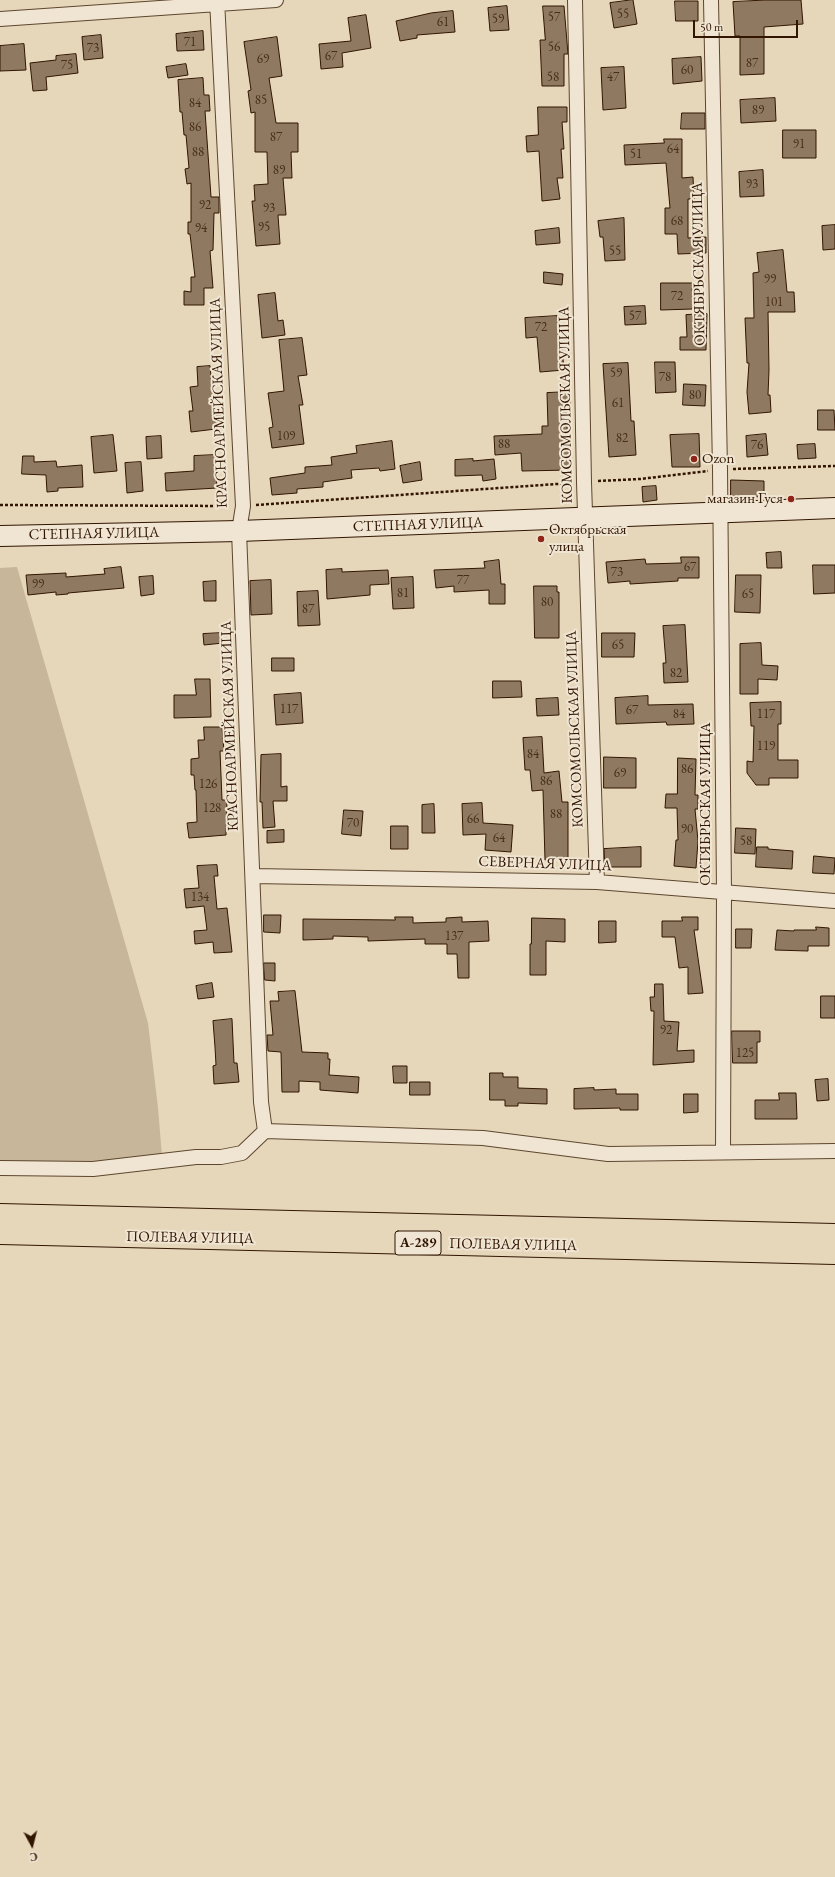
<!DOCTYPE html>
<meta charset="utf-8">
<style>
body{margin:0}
#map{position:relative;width:835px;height:1877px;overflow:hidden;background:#e6d7ba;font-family:"EB Garamond",serif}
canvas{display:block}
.north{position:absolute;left:12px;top:1825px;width:40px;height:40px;-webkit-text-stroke:3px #efe5d2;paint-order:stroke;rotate:173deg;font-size:11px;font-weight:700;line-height:16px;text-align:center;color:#311500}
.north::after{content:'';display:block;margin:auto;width:14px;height:18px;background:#311500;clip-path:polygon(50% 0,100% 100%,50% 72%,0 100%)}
.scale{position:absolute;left:693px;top:20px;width:105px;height:18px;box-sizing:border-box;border:2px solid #311500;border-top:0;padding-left:5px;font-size:12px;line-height:14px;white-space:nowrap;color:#311500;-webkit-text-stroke:3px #efe5d2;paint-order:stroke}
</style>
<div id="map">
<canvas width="835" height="1877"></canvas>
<div class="north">С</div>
<div class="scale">50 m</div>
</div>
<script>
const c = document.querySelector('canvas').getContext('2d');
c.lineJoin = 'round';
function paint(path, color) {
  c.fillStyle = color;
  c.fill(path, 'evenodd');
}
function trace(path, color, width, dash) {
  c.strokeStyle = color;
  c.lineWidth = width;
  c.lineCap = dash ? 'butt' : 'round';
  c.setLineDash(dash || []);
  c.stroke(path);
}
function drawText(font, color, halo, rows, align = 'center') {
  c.font = font + ' "EB Garamond",serif';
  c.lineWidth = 4;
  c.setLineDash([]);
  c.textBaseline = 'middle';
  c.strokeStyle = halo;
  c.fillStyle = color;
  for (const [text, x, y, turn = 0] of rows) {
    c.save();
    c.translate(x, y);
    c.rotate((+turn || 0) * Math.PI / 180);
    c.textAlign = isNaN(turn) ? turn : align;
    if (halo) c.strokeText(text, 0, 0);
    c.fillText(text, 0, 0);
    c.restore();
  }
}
const green = new Path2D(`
 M 17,567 L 148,1023 L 158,1108 L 163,1168 L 0,1164 L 0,568 Z`);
const building = new Path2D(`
 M 633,0 L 637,24 L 614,28 L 610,3 Z
 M 766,0 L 801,0 L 803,24 L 764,27 L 764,74 L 740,75 L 740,36 L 735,36 L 733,2 Z
 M 675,1 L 698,1 L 698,21 L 676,21 Z
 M 507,6 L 509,30 L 490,31 L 488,8 Z
 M 543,6 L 564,6 L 568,54 L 564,54 L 564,86 L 542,86 L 540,40 L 545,40 Z
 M 453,11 L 455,32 L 417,35 L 417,38 L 400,41 L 396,21 L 431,13 Z
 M 366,15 L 371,48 L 342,53 L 343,67 L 321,69 L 319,44 L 351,41 L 348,18 Z
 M 203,31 L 204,50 L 177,51 L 176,34 Z
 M 101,35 L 103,58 L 84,60 L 82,37 Z
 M 277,37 L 282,76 L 269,78 L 276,123 L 298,123 L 298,152 L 291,152 L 292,178 L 283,178 L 286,215 L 278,215 L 280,244 L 256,246 L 252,201 L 255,201 L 254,185 L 268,184 L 267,152 L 255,152 L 255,112 L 251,113 L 248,91 L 251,90 L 244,42 Z
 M 24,44 L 26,70 L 0,71 L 0,46 Z
 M 76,54 L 78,73 L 46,77 L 47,90 L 33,91 L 30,63 L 56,60 L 56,56 Z
 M 701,57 L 702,81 L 673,84 L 672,59 Z
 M 186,64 L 188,75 L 168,78 L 166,67 Z
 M 624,67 L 626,108 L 603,110 L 601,68 Z
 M 203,78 L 204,95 L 209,95 L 210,111 L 205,111 L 211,197 L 219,197 L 219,213 L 214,213 L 213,250 L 210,251 L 213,288 L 204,288 L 204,305 L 184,305 L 184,291 L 191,292 L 191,277 L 195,277 L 190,234 L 188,234 L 188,222 L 191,222 L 191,183 L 187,184 L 185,169 L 189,168 L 186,135 L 184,135 L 182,112 L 180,112 L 178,80 Z
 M 775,98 L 776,121 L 741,123 L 740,100 Z
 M 538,107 L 567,107 L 567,122 L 562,122 L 564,149 L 561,149 L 563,178 L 557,178 L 560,199 L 542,201 L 539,151 L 527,152 L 526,136 L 538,135 Z
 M 682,113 L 705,113 L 705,129 L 681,129 Z
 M 783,130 L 816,130 L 816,158 L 783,158 Z
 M 664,139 L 682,139 L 682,178 L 693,177 L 694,199 L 688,199 L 688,238 L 706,237 L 706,253 L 678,254 L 677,234 L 665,234 L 665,208 L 670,208 L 666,163 L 625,165 L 624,145 L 664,143 Z
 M 763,170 L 764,196 L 740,197 L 739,172 Z
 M 624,218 L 625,260 L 605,261 L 603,237 L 600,237 L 598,221 Z
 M 835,225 L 835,249 L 823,250 L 822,226 Z
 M 559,228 L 560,243 L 536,245 L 535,231 Z
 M 783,250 L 787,292 L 794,292 L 795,312 L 768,312 L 769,370 L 768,395 L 770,395 L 771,412 L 749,414 L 747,392 L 749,363 L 747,363 L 745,318 L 754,318 L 753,273 L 759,272 L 757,253 Z
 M 544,272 L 563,274 L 562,285 L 544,283 Z
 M 661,283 L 692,283 L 693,309 L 661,310 Z
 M 275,293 L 278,321 L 283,320 L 285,335 L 262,338 L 258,295 Z
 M 645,306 L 646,324 L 625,325 L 624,307 Z
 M 707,314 L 706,350 L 680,350 L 680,337 L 687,337 L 686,315 Z
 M 557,316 L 559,349 L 562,348 L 564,370 L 540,372 L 537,337 L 526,338 L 525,318 Z
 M 302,338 L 307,375 L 298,376 L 303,405 L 299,405 L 304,444 L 272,448 L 269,428 L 273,427 L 268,393 L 284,391 L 279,340 Z
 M 655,362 L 675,362 L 676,392 L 656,393 Z
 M 628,363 L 631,421 L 634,421 L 636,455 L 609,457 L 603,364 Z
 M 210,366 L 214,408 L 222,407 L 224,428 L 191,432 L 189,411 L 193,411 L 190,387 L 198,386 L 197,367 Z
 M 684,384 L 706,385 L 705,406 L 683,405 Z
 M 570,392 L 570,411 L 566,411 L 570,470 L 522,471 L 521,453 L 495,455 L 494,436 L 542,434 L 542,426 L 548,426 L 547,393 Z
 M 818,410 L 834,410 L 835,430 L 818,430 Z
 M 699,434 L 700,467 L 672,467 L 670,435 Z
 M 766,434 L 768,455 L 747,457 L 746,436 Z
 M 113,435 L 117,471 L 94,473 L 91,437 Z
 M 161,436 L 162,458 L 147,459 L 146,437 Z
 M 392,441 L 395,469 L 380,471 L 379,468 L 351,470 L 352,478 L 323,482 L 323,487 L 297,489 L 297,493 L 272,495 L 270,478 L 305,473 L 305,467 L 332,465 L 331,457 L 357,453 L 356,446 Z
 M 815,444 L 816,458 L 798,459 L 797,445 Z
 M 215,455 L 217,488 L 166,491 L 165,473 L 194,471 L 194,456 Z
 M 23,456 L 34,456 L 34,462 L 56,461 L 57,467 L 82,465 L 83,487 L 58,488 L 58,491 L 47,492 L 46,475 L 22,474 Z
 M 473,459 L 473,461 L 494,459 L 496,479 L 483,481 L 482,475 L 455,476 L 455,460 Z
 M 141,462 L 143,491 L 127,493 L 125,463 Z
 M 420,462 L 422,480 L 403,483 L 400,466 Z
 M 731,480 L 764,481 L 764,497 L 731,496 Z
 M 656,486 L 657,500 L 643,502 L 642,487 Z
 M 781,552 L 782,568 L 767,568 L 766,553 Z
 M 681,557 L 699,557 L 699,578 L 678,578 L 678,581 L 630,584 L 630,581 L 608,583 L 606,562 L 645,559 L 646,564 L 681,563 Z
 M 499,560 L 501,584 L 505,584 L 505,604 L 489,604 L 489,590 L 454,592 L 454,586 L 436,588 L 434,570 L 485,568 L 484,562 Z
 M 813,565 L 835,565 L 835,593 L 814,594 Z
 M 121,567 L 124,588 L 68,593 L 68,594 L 56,595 L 56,592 L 28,595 L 26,575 L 66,573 L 66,577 L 105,574 L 104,569 Z
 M 342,569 L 342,572 L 388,570 L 389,584 L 370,585 L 370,595 L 327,599 L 326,570 Z
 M 736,575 L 761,575 L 760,613 L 735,612 Z
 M 153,576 L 154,594 L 141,596 L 139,577 Z
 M 413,577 L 414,608 L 393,609 L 391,578 Z
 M 271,580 L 272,614 L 251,615 L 250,581 Z
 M 216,581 L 216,601 L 204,601 L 203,582 Z
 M 534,586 L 557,586 L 557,592 L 559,592 L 559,638 L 535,638 Z
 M 318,591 L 320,625 L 298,626 L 297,592 Z
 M 685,625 L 688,682 L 664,683 L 663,663 L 666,663 L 663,626 Z
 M 222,633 L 223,643 L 204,645 L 203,634 Z
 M 602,633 L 635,633 L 634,657 L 602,657 Z
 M 761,643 L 762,665 L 778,666 L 777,680 L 758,679 L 758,694 L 740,694 L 740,644 Z
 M 272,658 L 294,658 L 294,671 L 272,671 Z
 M 195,679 L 210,679 L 211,717 L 174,718 L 174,695 L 196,695 Z
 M 493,681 L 521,681 L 522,697 L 493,698 Z
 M 301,693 L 303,723 L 276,725 L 274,695 Z
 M 648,696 L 648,705 L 693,704 L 694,724 L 667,725 L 666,722 L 616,724 L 615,698 Z
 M 558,698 L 559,715 L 537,716 L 536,699 Z
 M 781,702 L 781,724 L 778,724 L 778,760 L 798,760 L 798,778 L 769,778 L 769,785 L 756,785 L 747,773 L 747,761 L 753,762 L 754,726 L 751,726 L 750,703 Z
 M 204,727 L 222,727 L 224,751 L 220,751 L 222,800 L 227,800 L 226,835 L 189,838 L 187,823 L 197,822 L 196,790 L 195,790 L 194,775 L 191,775 L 191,759 L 199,758 L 198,740 L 204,740 Z
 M 542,737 L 544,773 L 559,771 L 562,802 L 568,802 L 568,859 L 545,860 L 543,790 L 532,791 L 530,770 L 525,770 L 523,738 Z
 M 281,754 L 281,787 L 287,786 L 287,801 L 273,801 L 275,827 L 263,828 L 262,802 L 260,802 L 261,755 Z
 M 604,757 L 636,758 L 636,788 L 604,788 Z
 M 678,758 L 696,759 L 695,795 L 698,795 L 698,809 L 695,809 L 698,841 L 696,868 L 674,866 L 676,840 L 678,840 L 677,808 L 665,808 L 666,794 L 677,794 Z
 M 482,803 L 483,823 L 513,825 L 511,852 L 485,850 L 486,834 L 463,835 L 462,804 Z
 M 434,804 L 435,833 L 422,833 L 422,805 Z
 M 344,810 L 363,811 L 361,836 L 342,834 Z
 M 391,826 L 408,826 L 408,849 L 391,849 Z
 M 736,828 L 756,829 L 755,854 L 735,853 Z
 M 284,830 L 284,842 L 267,843 L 267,831 Z
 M 641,847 L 641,867 L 605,867 L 604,849 Z
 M 757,847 L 768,847 L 768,849 L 793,851 L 792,869 L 756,867 Z
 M 814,856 L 835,858 L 834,874 L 813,873 Z
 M 217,865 L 218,876 L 214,876 L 217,909 L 227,908 L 232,952 L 214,953 L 213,942 L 195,944 L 194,931 L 207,930 L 204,906 L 186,908 L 184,889 L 199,888 L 197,866 Z
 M 264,915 L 281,915 L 280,933 L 264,932 Z
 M 395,917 L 413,917 L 413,923 L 446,922 L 446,918 L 462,917 L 462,922 L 488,921 L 489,941 L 469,942 L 469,978 L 458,978 L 457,954 L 447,954 L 447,944 L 425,944 L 425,939 L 368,941 L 368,937 L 333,936 L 333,939 L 303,940 L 303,919 L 395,920 Z
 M 682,917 L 698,917 L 698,930 L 694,930 L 703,993 L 688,994 L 688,967 L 679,968 L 675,937 L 662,937 L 662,921 L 682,921 Z
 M 532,918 L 565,919 L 565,942 L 546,941 L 546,975 L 530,975 L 530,944 L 531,944 Z
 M 599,921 L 616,921 L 616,942 L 599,943 Z
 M 816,927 L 829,928 L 829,946 L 808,946 L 808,951 L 775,950 L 777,930 L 794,931 L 794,930 L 816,930 Z
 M 736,929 L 752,929 L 751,948 L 736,948 Z
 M 264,963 L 275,963 L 275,981 L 265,980 Z
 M 212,983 L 214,997 L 198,999 L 196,986 Z
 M 655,984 L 663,984 L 664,1021 L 679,1022 L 677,1051 L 694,1050 L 694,1062 L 653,1065 L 654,1011 L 651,1011 L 650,997 L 654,997 Z
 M 295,991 L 302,1052 L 328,1053 L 328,1059 L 330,1059 L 329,1075 L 359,1077 L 358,1093 L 320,1090 L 320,1082 L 299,1081 L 299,1092 L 282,1092 L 281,1052 L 268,1051 L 267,1035 L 273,1035 L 270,1001 L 279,1001 L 278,992 Z
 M 821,996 L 835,996 L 835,1018 L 821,1018 Z
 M 232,1019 L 234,1063 L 237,1063 L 239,1082 L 214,1084 L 213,1066 L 216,1065 L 215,1047 L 213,1021 Z
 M 732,1031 L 760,1031 L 760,1042 L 757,1042 L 757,1063 L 733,1063 Z
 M 393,1066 L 407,1066 L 407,1083 L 394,1083 Z
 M 490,1073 L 503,1073 L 503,1077 L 518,1077 L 518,1088 L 547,1089 L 547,1104 L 518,1103 L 518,1106 L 505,1106 L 505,1100 L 490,1100 Z
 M 828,1079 L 829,1100 L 817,1101 L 815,1080 Z
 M 410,1082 L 430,1082 L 430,1095 L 410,1095 Z
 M 594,1088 L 594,1090 L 616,1089 L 616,1094 L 638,1094 L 638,1110 L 620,1110 L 620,1108 L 574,1109 L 574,1089 Z
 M 779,1093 L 796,1093 L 797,1119 L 755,1119 L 755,1100 L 779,1100 Z
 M 684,1094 L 698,1094 L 698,1112 L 684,1113 Z`);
const path = new Path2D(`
 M 733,469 L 835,466
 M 598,481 L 640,479 L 708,471
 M 0,505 L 229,506
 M 256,505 L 571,483`);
const minor = new Path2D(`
 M 575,0 L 584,482 L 597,882
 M 711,0 L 720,469 L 724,892 L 723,1152
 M 0,19 L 276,0
 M 253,876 L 597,882 L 835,901
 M 265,1131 L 483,1138 L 608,1154 L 835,1151
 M 0,1168 L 93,1169 L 196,1157 L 221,1157 L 242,1153 L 265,1131 L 261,1102 L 239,531 L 243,506 L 217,0`);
const secondary = new Path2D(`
 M 0,536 L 239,531 L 835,508`);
const trunk = new Path2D(`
 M 0,1215 L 835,1235
 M 0,1233 L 835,1253`);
const markers = [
 [694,459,4,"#8f2418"],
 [791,499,4,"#8f2418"],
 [541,539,4,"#8f2418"]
];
const numberNames = [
 ["55",623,14],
 ["57",554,17],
 ["59",498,19],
 ["61",443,22],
 ["71",190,42],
 ["56",554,47],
 ["73",93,48],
 ["67",331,56],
 ["69",263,59],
 ["87",752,63],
 ["75",67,65],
 ["60",687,70],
 ["58",553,77],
 ["47",613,77],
 ["85",261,100],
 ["84",195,103],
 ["89",758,110],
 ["86",195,127],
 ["87",276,137],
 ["91",799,144],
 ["64",673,149],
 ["88",198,152],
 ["51",636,154],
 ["89",279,170],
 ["93",752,184],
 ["92",205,205],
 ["93",269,208],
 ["68",677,221],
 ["95",264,227],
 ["94",201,228],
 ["55",615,251],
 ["99",770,279],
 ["72",677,296],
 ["101",774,302],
 ["57",635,316],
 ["72",541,327],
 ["59",616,373],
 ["78",665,377],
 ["80",695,395],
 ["61",618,403],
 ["109",286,436],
 ["82",622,438],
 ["88",504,444],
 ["76",757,445],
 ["67",690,567],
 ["73",617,572],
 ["77",463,580],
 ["99",38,584],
 ["81",403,593],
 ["65",748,594],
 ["80",547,602],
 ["87",308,609],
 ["65",618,645],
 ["82",676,673],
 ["117",289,709],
 ["67",632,710],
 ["84",679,714],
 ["117",766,714],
 ["119",766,746],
 ["84",533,754],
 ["86",687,769],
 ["69",620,773],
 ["86",546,781],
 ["126",208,784],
 ["128",212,808],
 ["88",556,814],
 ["66",473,819],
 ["70",353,823],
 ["90",687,829],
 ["64",499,838],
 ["58",746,841],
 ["134",200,897],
 ["137",454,936],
 ["92",666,1030],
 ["125",745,1053]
];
const shields = [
 [418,1243,46]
];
const shieldNames = [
 ["А-289",418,1243]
];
const streetNames = [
 ["ОКТЯБРЬСКАЯ УЛИЦА",699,264,-91],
 ["КРАСНОАРМЕЙСКАЯ УЛИЦА",219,403,-92],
 ["КОМСОМОЛЬСКАЯ УЛИЦА",566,405,-91],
 ["СТЕПНАЯ УЛИЦА",418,525,-2],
 ["СТЕПНАЯ УЛИЦА",94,534,-1],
 ["КРАСНОАРМЕЙСКАЯ УЛИЦА",230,726,-92],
 ["КОМСОМОЛЬСКАЯ УЛИЦА",575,729,-92],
 ["ОКТЯБРЬСКАЯ УЛИЦА",706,804,-90],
 ["СЕВЕРНАЯ УЛИЦА",545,864,2],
 ["ПОЛЕВАЯ УЛИЦА",190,1238,1],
 ["ПОЛЕВАЯ УЛИЦА",513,1245,1]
];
const poiNames = [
 ["Ozon",702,459],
 ["магазин Гуся",783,499,"right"],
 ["Октябрьская",549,530],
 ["улица",549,547]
];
paint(green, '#c7b69a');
paint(building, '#8f7a61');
trace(building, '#311500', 1);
trace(minor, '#5e462e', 16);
trace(secondary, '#311500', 22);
trace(trunk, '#311500', 24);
trace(path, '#311500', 2.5, [3, 2]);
trace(minor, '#efe5d2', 14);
trace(secondary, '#efe5d2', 20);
trace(trunk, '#e6d7ba', 22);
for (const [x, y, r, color] of markers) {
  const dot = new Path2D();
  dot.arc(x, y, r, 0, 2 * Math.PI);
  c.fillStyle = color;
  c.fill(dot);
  trace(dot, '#efe5d2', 1.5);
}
drawText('13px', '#482e18', null, numberNames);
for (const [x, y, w] of shields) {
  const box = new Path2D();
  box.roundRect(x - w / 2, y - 12, w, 24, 3);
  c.fillStyle = '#efe5d2';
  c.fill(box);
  trace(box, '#311500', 1);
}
drawText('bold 14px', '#311500', null, shieldNames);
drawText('15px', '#311500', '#efe5d2', streetNames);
drawText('15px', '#311500', '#efe5d2', poiNames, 'left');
</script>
